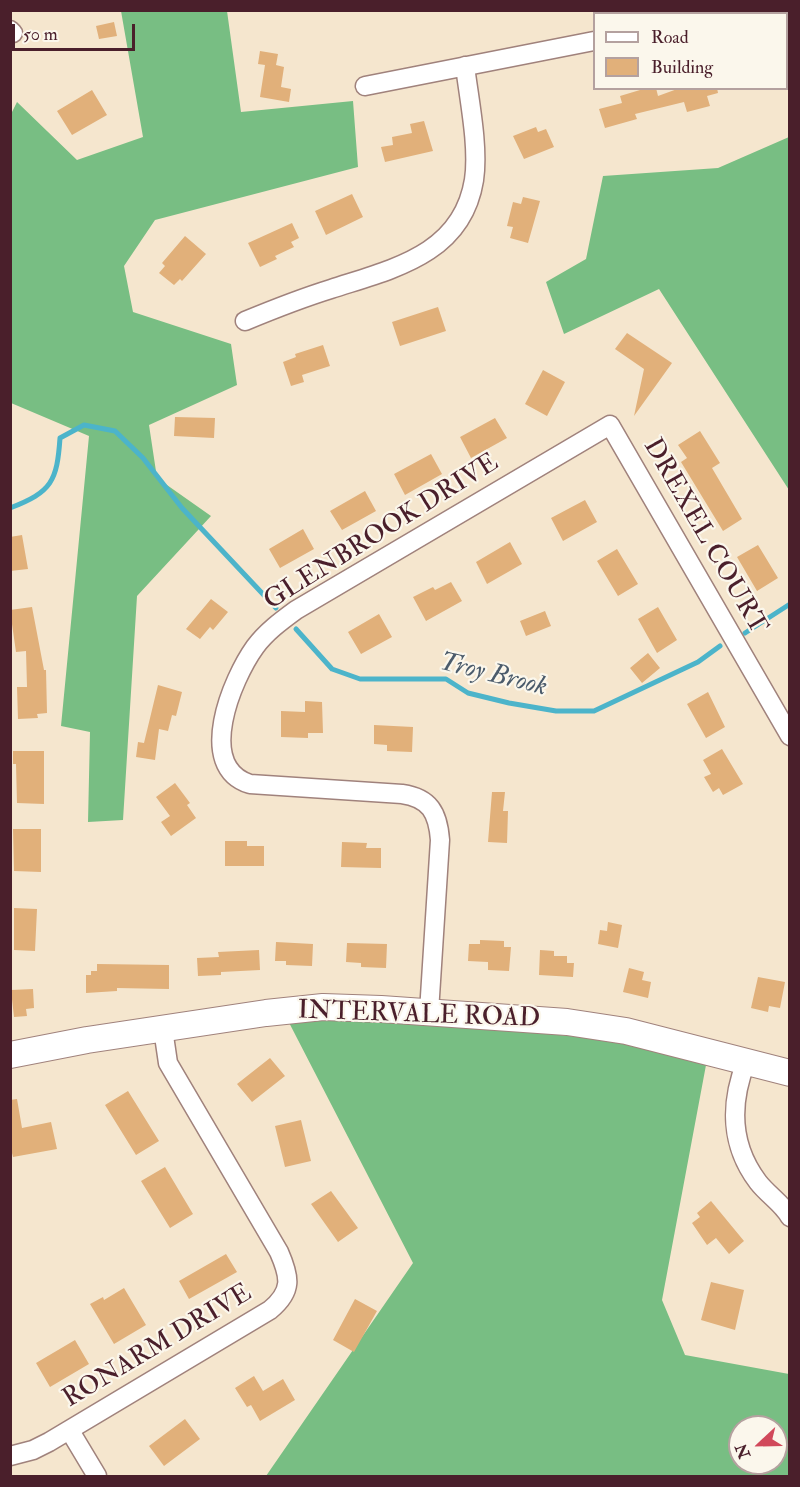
<!DOCTYPE html>
<style>
body{margin:0}
#map{position:relative;width:800px;height:1487px;overflow:hidden;background:#f5e6ce;font-family:"IM FELL Double Pica",serif}
canvas{display:block}
.frame{position:absolute;inset:0;border:12px solid #4a1f2b;pointer-events:none}
.legend{position:absolute;left:593px;top:12px;width:195px;height:78px;box-sizing:border-box;background:#fbf7ec;border:2px solid #b4a19f;margin:0;padding:8px 10px;list-style:none;font-size:18px;color:#4a1f2b}
.legend li{display:flex;align-items:center;gap:12px;height:30px}
.legend b{width:30px;border:2px solid #b4a19f}
.north{position:absolute;left:728px;top:1415px;width:60px;height:60px;box-sizing:border-box;background:#fbf7ec;border:2px solid #b4a19f;border-radius:50%;rotate:248deg;font-size:16px;font-weight:700;line-height:24px;text-align:center;color:#4a1f2b}
.north::after{content:'';display:block;margin:auto;width:21px;height:27px;background:#d1495b;clip-path:polygon(50% 0,100% 100%,50% 72%,0 100%)}
.scale{position:absolute;left:12px;top:24px;width:123px;height:27px;box-sizing:border-box;border:3px solid #4a1f2b;border-top:0;padding-left:8px;font-size:18px;line-height:21px;white-space:nowrap;color:#4a1f2b;-webkit-text-stroke:4px #fbf7ec;paint-order:stroke}
</style>
<div id="map">
<canvas width="800" height="1487"></canvas>
<div class="frame"></div>
<ul class="legend">
<li><b style="height:8px;background:#fff"></b>Road</li>
<li><b style="height:16px;background:#e1b07a"></b>Building</li>
</ul>
<div class="north">N</div>
<div class="scale">50 m</div>
</div>
<script>
const c = document.querySelector('canvas').getContext('2d');
c.lineJoin = 'round';
function paint(path, color) {
  c.fillStyle = color;
  c.fill(path, 'evenodd');
}
function trace(path, color, width, dash) {
  c.strokeStyle = color;
  c.lineWidth = width;
  c.lineCap = dash ? 'butt' : 'round';
  c.setLineDash(dash || []);
  c.stroke(path);
}
function drawText(font, color, halo, rows, align = 'center') {
  c.font = font + ' "IM FELL Double Pica",serif';
  c.lineWidth = 4.5;
  c.setLineDash([]);
  c.textBaseline = 'middle';
  c.strokeStyle = halo;
  c.fillStyle = color;
  for (const [text, x, y, turn = 0] of rows) {
    c.save();
    c.translate(x, y);
    c.rotate((+turn || 0) * Math.PI / 180);
    c.textAlign = isNaN(turn) ? turn : align;
    if (halo) c.strokeText(text, 0, 0);
    c.fillText(text, 0, 0);
    c.restore();
  }
}
const forest = new Path2D(`
 M 121,11 L 227,11 L 241,112 L 353,101 L 358,167 L 155,220 L 124,266 L 133,312 L 231,344 L 237,385 L 149,425 L 157,478 L 211,516 L 137,596 L 123,820 L 88,822 L 90,732 L 61,726 L 89,436 L 11,403 L 10,116 L 17,102 L 77,160 L 143,137 Z
 M 789,137 L 789,490 L 659,289 L 564,334 L 546,282 L 586,259 L 603,176 L 718,168 Z
 M 282,1009 L 709,1049 L 662,1300 L 685,1355 L 789,1374 L 789,1476 L 266,1476 L 413,1263 ZM 740,1427 L 776,1427 L 776,1463 L 740,1463 Z`);
const stream = new Path2D(`
 M 10,508 C 52,492 57,481 60,438 L 84,425 L 115,431 L 143,458 L 182,508 L 276,608
 M 296,629 L 332,669 L 360,679 L 446,679 L 468,693 L 509,703 L 556,711 L 594,711 L 698,662 L 720,646
 M 745,633 L 790,604`);
const building = new Path2D(`
 M 114,22 L 117,36 L 99,39 L 96,26 Z
 M 260,51 L 278,54 L 276,65 L 284,67 L 281,87 L 291,89 L 289,102 L 260,97 L 265,65 L 258,64 Z
 M 639,88 L 656,88 L 658,96 L 680,88 L 717,88 L 718,93 L 707,96 L 710,106 L 687,112 L 684,102 L 635,114 L 637,119 L 605,128 L 599,109 L 622,103 L 620,96 L 640,90 Z
 M 92,90 L 107,115 L 72,135 L 57,111 Z
 M 424,121 L 433,151 L 385,162 L 381,147 L 393,145 L 392,137 L 412,133 L 410,124 Z
 M 536,127 L 538,132 L 546,129 L 554,147 L 524,159 L 513,136 Z
 M 352,194 L 363,217 L 326,235 L 315,211 Z
 M 523,197 L 540,201 L 528,243 L 510,238 L 513,227 L 507,226 L 513,202 L 521,204 Z
 M 292,223 L 299,238 L 291,242 L 294,247 L 275,256 L 277,259 L 260,267 L 248,243 Z
 M 185,236 L 206,254 L 182,281 L 180,279 L 174,285 L 159,273 L 165,266 L 162,263 Z
 M 438,307 L 446,331 L 400,346 L 392,322 Z
 M 627,333 L 672,363 L 634,416 L 644,369 L 615,349 Z
 M 323,345 L 330,366 L 302,375 L 304,382 L 291,386 L 283,362 L 296,357 L 295,354 Z
 M 543,370 L 565,382 L 547,416 L 525,404 Z
 M 175,417 L 215,418 L 214,438 L 174,436 Z
 M 495,418 L 507,438 L 471,458 L 460,437 Z
 M 700,431 L 720,463 L 712,468 L 742,519 L 723,531 L 681,462 L 687,458 L 678,445 Z
 M 431,454 L 442,474 L 405,495 L 394,474 Z
 M 365,491 L 376,511 L 342,530 L 330,511 Z
 M 585,500 L 597,522 L 563,541 L 551,518 Z
 M 303,529 L 314,549 L 280,568 L 269,549 Z
 M 22,535 L 28,569 L 10,571 L 10,537 Z
 M 510,542 L 522,564 L 487,584 L 476,562 Z
 M 758,545 L 778,578 L 757,591 L 737,557 Z
 M 617,549 L 638,584 L 618,596 L 597,561 Z
 M 451,582 L 462,601 L 426,621 L 413,597 L 433,587 L 435,590 Z
 M 211,599 L 228,612 L 213,630 L 210,627 L 200,639 L 186,629 Z
 M 32,607 L 44,670 L 46,670 L 47,713 L 37,714 L 38,718 L 18,719 L 17,687 L 27,687 L 26,651 L 16,652 L 10,610 Z
 M 658,607 L 677,640 L 657,653 L 638,619 Z
 M 545,611 L 551,626 L 526,636 L 520,621 Z
 M 379,614 L 392,637 L 361,654 L 348,632 Z
 M 648,653 L 660,668 L 642,683 L 630,668 Z
 M 158,685 L 182,692 L 176,716 L 172,715 L 168,731 L 159,729 L 155,760 L 136,757 L 138,742 L 144,743 Z
 M 708,692 L 725,727 L 706,738 L 687,704 Z
 M 305,701 L 322,702 L 323,733 L 308,733 L 308,738 L 281,737 L 281,711 L 305,712 Z
 M 374,725 L 413,727 L 412,752 L 387,751 L 387,745 L 374,744 Z
 M 722,749 L 743,784 L 723,795 L 719,788 L 713,792 L 704,777 L 711,774 L 703,760 Z
 M 13,751 L 44,751 L 44,804 L 17,803 L 16,764 L 13,764 Z
 M 175,783 L 190,803 L 187,805 L 196,818 L 171,836 L 161,822 L 170,816 L 156,797 Z
 M 492,792 L 505,792 L 503,811 L 508,811 L 507,843 L 488,842 Z
 M 13,829 L 41,829 L 41,872 L 14,871 Z
 M 225,841 L 247,841 L 247,846 L 264,846 L 264,866 L 225,866 Z
 M 342,842 L 367,843 L 366,848 L 381,848 L 381,868 L 341,867 Z
 M 14,908 L 37,909 L 35,951 L 14,950 Z
 M 608,922 L 622,925 L 618,948 L 598,944 L 600,930 L 607,931 Z
 M 480,940 L 504,941 L 504,947 L 511,947 L 509,971 L 488,970 L 488,962 L 468,961 L 469,944 L 480,944 Z
 M 276,942 L 313,944 L 312,966 L 286,965 L 286,961 L 275,961 Z
 M 347,943 L 387,944 L 386,968 L 361,967 L 361,963 L 346,962 Z
 M 259,950 L 260,970 L 221,972 L 221,975 L 198,976 L 197,958 L 219,957 L 218,952 Z
 M 540,950 L 554,951 L 554,956 L 567,956 L 567,963 L 574,963 L 573,977 L 539,975 Z
 M 97,964 L 169,965 L 169,989 L 117,988 L 117,991 L 86,993 L 86,975 L 91,975 L 91,971 L 97,971 Z
 M 629,968 L 644,972 L 642,980 L 651,982 L 648,998 L 623,992 Z
 M 758,977 L 785,982 L 780,1008 L 769,1006 L 768,1012 L 751,1008 Z
 M 33,989 L 34,1008 L 26,1009 L 27,1016 L 14,1017 L 11,990 Z
 M 270,1058 L 285,1076 L 252,1102 L 237,1084 Z
 M 128,1091 L 159,1141 L 136,1155 L 105,1105 Z
 M 17,1099 L 22,1128 L 51,1122 L 57,1149 L 13,1157 L 10,1145 L 10,1100 Z
 M 301,1120 L 311,1161 L 285,1167 L 275,1126 Z
 M 165,1167 L 193,1214 L 170,1228 L 141,1181 Z
 M 331,1191 L 358,1228 L 338,1242 L 311,1204 Z
 M 711,1201 L 744,1241 L 729,1254 L 716,1238 L 707,1245 L 692,1223 L 700,1217 L 697,1213 Z
 M 226,1254 L 237,1272 L 189,1299 L 179,1281 Z
 M 711,1282 L 744,1290 L 735,1330 L 701,1320 Z
 M 124,1288 L 146,1325 L 114,1344 L 90,1304 L 103,1297 L 104,1300 Z
 M 355,1299 L 377,1311 L 354,1352 L 333,1340 Z
 M 75,1340 L 89,1364 L 50,1387 L 36,1363 Z
 M 254,1376 L 263,1391 L 283,1379 L 295,1400 L 260,1421 L 251,1405 L 247,1407 L 235,1388 Z
 M 185,1419 L 200,1439 L 164,1466 L 149,1446 Z`);
const street = new Path2D(`
 M 737,14 L 748,10
 M 10,30 L 13,33
 M 365,86 L 594,41
 M 245,321 C 274,309 302,298 331,289 C 392,269 462,255 474,180 C 479,147 469,99 465,66
 M 429,1012 L 440,840 C 438,813 430,798 402,794 L 250,784 C 195,767 232,679 255,647 C 266,632 281,621 296,610 L 610,425 L 790,736
 M 746,1062 C 730,1103 730,1145 758,1182 C 768,1195 782,1203 790,1217
 M 70,1431 L 97,1476
 M 10,1456 L 33,1450 L 49,1442 L 270,1310 C 293,1291 290,1277 279,1252 L 168,1063 L 163,1029`);
const secondary = new Path2D(`
 M 10,1055 L 87,1040 L 266,1013 L 323,1007 L 381,1009 L 567,1022 L 626,1031 L 790,1073`);
const streetNames = [
 ["GLENBROOK DRIVE",382,533,-32],
 ["DREXEL COURT",704,537,60],
 ["INTERVALE ROAD",419,1016,2],
 ["RONARM DRIVE",158,1347,-31]
];
const waterNames = [
 ["Troy Brook",493,676,14]
];
paint(forest, '#78be83');
trace(stream, '#4cb4ca', 5);
paint(building, '#e1b07a');
trace(street, '#a0827c', 21);
trace(secondary, '#a0827c', 28);
trace(street, '#fff', 18);
trace(secondary, '#fff', 26);
drawText('26px', '#4a1f2b', '#fbf7ec', streetNames);
drawText('italic 27px', '#4b5b6b', '#fbf7ec', waterNames);
</script>
